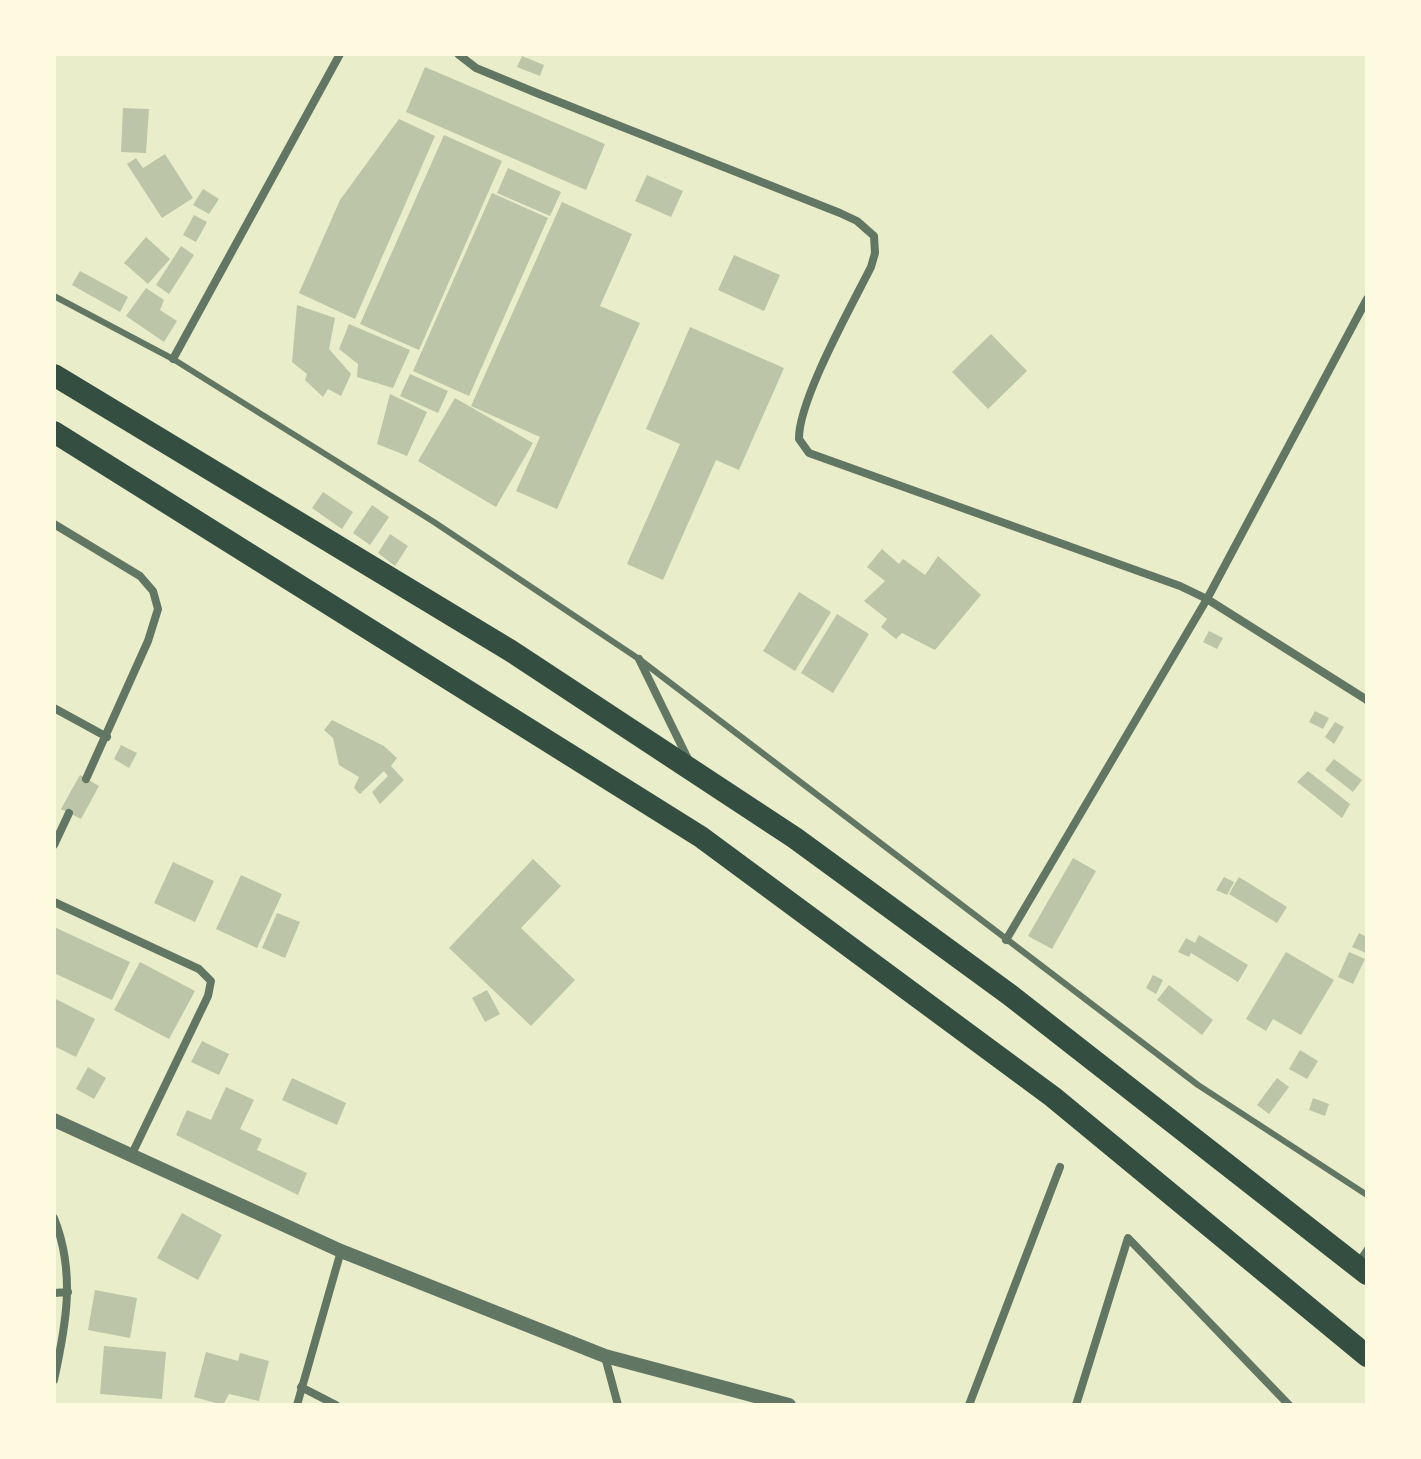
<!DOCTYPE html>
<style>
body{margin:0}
#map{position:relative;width:1421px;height:1459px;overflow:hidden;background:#e9edc9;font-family:"Source Sans 3",sans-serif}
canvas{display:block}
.frame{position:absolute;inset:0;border:56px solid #fefae0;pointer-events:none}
</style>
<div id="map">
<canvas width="1421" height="1459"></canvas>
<div class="frame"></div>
</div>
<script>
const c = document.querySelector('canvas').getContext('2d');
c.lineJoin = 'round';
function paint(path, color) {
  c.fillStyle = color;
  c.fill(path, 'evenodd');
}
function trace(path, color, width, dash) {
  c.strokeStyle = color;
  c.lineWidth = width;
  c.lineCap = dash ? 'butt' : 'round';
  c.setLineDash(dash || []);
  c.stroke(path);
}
const building = new Path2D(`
 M 522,56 L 544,65 L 540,76 L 517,67 Z
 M 425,67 L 605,144 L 586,190 L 406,112 Z
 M 123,108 L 149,109 L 146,153 L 121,152 Z
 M 399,119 L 435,136 L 355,319 L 299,293 L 340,200 Z
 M 444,135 L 502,161 L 419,350 L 360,324 Z
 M 165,154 L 193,198 L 162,218 L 127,164 L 136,158 L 143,168 Z
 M 508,168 L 561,192 L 550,216 L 497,193 Z
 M 647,175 L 683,191 L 671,217 L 635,201 Z
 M 203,189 L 219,199 L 209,214 L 193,205 Z
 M 492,193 L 548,218 L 469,396 L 413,371 Z
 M 562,202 L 632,234 L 600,306 L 640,323 L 557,509 L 516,491 L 540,437 L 471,406 Z
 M 194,215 L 207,222 L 196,242 L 183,235 Z
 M 146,237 L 170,259 L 148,284 L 124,263 Z
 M 181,246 L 194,255 L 169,294 L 156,285 Z
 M 734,255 L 780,275 L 764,311 L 718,290 Z
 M 80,271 L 128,297 L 120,312 L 72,285 Z
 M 146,288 L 164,300 L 160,310 L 177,321 L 164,342 L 126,316 Z
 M 297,305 L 335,318 L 329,349 L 351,374 L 341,396 L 328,389 L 323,397 L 305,380 L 307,374 L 292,362 Z
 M 349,324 L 410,350 L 393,388 L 357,377 L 358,364 L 339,349 Z
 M 690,327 L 784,368 L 739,470 L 716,460 L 663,580 L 627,564 L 680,444 L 646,429 Z
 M 991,334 L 1027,371 L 988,409 L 952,372 Z
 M 410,374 L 448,391 L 438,413 L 400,396 Z
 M 390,394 L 427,412 L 407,456 L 377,444 Z
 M 455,398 L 533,443 L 496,507 L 418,461 Z
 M 323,492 L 353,512 L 342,529 L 312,508 Z
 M 372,505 L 389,517 L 370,545 L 353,533 Z
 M 390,534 L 408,546 L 395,566 L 378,553 Z
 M 882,549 L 899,564 L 903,559 L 925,575 L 938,556 L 981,595 L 935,650 L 902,633 L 896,639 L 881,627 L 887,619 L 864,601 L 885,581 L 867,567 Z
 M 799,592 L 831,612 L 795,671 L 763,651 Z
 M 837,614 L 869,634 L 833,693 L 801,673 Z
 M 1209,631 L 1223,638 L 1217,649 L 1203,642 Z
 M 1315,711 L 1329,718 L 1323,729 L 1309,722 Z
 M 332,720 L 384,746 L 397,758 L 391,766 L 404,780 L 380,804 L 372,792 L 388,776 L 384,771 L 360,794 L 354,788 L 359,777 L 339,765 L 333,738 L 324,730 Z
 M 1335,722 L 1344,727 L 1334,744 L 1325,737 Z
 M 121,745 L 137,753 L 129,768 L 114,759 Z
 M 1334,759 L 1362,780 L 1353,792 L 1325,770 Z
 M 1308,771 L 1350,804 L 1342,818 L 1297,782 Z
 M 80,775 L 99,786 L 81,819 L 61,809 Z
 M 1073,858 L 1096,871 L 1052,949 L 1028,936 Z
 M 533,859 L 561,886 L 521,928 L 575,980 L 531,1026 L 449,948 Z
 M 173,862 L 214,881 L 195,922 L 154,903 Z
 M 241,875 L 282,894 L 257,948 L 216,929 Z
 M 1224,877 L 1234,882 L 1227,895 L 1216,890 Z
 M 1239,877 L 1287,907 L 1277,923 L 1229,894 Z
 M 277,913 L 300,922 L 285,958 L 262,948 Z
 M 54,927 L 130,962 L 112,1000 L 54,973 Z
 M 1359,933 L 1367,937 L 1366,953 L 1352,947 Z
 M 1199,935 L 1248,965 L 1238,982 L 1191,953 L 1189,957 L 1178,952 L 1186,938 L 1195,943 Z
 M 1286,952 L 1334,980 L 1301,1035 L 1273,1019 L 1266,1031 L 1246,1019 Z
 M 1349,952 L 1365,959 L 1353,984 L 1338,977 Z
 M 140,962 L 195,991 L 169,1039 L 114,1010 Z
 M 1153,975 L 1163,980 L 1156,994 L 1146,988 Z
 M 1169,985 L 1213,1020 L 1202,1035 L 1157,1000 Z
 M 487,990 L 500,1014 L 485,1022 L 472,998 Z
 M 54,998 L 95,1019 L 76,1057 L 54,1046 Z
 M 202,1041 L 229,1054 L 219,1075 L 191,1062 Z
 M 1300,1050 L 1318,1061 L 1307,1079 L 1289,1069 Z
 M 88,1067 L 106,1078 L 94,1099 L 76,1089 Z
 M 292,1078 L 346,1103 L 337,1125 L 282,1100 Z
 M 1277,1078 L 1289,1087 L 1269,1114 L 1257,1105 Z
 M 226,1087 L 254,1100 L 240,1129 L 262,1139 L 257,1150 L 307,1173 L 298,1195 L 176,1135 L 187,1110 L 211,1120 Z
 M 1313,1098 L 1329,1104 L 1325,1116 L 1309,1110 Z
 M 182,1213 L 222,1235 L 198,1280 L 157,1258 Z
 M 95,1290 L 137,1298 L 130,1338 L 88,1330 Z
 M 104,1346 L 166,1352 L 162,1399 L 100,1394 Z
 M 206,1352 L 238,1361 L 240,1353 L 269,1361 L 259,1401 L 229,1394 L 223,1405 L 194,1397 Z`);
const service = new Path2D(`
 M 54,296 L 173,359 L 434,522 L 639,659 L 1198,1085 L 1367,1195
 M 1358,1262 L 1367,1249`);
const minor = new Path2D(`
 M 458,54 L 476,68 L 539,94 L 840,213 L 857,221 L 874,236 L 875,253 L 871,267 C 852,305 798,401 799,439 L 809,453 L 1180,586 L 1207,599 L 1367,700
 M 173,359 L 340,54
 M 54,524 L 140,576 L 153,591 L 158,609 L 148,641 L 86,779
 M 639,659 L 689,761
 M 54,708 L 107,737
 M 54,845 L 69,813
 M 54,902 L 199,969 L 211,981 L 208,996 L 131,1156
 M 1006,940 L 1207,599 L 1367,299
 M 54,1218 C 76,1273 66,1325 54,1380
 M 54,1293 L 68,1292
 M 605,1357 L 618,1405
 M 301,1387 L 336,1405
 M 297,1405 L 341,1251
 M 969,1405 L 1060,1167
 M 1076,1405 L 1128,1238 L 1289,1405`);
const tertiary = new Path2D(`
 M 54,1120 L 341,1251 L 605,1356 L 789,1405`);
const trunk = new Path2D(`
 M 54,375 L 511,651 L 795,838 L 1010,995 L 1367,1274
 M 54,432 L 701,837 L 1053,1097 L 1367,1356`);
paint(building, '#bcc5a7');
trace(service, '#617663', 6);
trace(minor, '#617663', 8);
trace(tertiary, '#617663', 14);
trace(trunk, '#344e41', 22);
</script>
